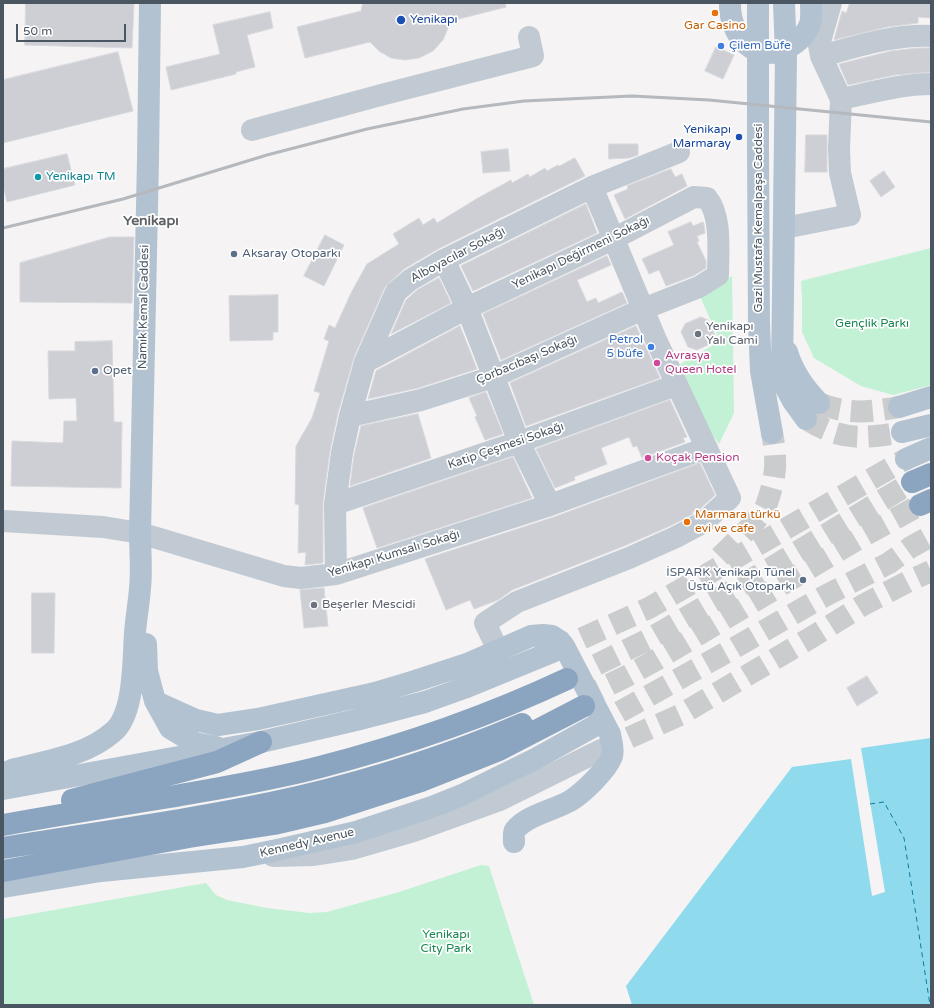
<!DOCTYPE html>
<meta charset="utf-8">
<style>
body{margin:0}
#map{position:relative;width:934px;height:1008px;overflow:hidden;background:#f5f3f3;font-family:"Varela Round",sans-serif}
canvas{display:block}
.frame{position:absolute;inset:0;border:4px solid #4a5661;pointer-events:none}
.scale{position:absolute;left:16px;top:24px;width:110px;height:18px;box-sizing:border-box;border:2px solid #4a5661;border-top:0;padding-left:5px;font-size:12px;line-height:14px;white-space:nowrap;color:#4a5661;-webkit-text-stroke:3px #fff;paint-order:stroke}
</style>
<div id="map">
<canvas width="934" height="1008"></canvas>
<div class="frame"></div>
<div class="scale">50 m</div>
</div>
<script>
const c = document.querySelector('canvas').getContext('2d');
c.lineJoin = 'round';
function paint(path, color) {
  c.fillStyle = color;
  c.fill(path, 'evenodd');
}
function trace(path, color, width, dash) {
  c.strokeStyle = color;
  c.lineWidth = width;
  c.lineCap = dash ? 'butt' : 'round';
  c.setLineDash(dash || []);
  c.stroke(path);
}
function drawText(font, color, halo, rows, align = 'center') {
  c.font = font + ' "Varela Round",sans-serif';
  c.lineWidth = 3.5;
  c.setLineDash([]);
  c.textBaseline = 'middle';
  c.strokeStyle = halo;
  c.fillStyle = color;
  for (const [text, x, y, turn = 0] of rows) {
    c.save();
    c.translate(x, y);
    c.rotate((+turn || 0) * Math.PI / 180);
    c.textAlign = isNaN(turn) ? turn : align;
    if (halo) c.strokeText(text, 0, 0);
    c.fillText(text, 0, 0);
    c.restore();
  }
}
const green = new Path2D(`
 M 931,248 L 931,385 L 893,395 L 861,386 L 814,358 L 802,332 L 802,297 L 801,281 Z
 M 732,276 L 734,413 L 719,444 L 710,431 L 677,366 L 720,341 L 698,292 L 717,284 Z
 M 481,865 L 489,866 L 534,1005 L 3,1005 L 3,919 L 206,883 L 216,895 L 227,900 L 267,908 L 309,913 L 327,912 L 399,892 Z`);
const water = new Path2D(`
 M 931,738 L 931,1005 L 632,1005 L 626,986 L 792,767 L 851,759 L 872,896 L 885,892 L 861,748 Z`);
const ferry = new Path2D(`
 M 870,804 L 884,802 L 904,838 L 930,1005`);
const building = new Path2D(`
 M 26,3 L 134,3 L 132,48 L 25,45 Z
 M 363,3 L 505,3 L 506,7 L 451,21 L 443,40 L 433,51 L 419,58 L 405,60 L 391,58 L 379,51 L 370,42 L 305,58 L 297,27 L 361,11 Z
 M 850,3 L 931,3 L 931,18 L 918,17 L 918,23 L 887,27 L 834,40 L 842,11 L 846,13 Z
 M 270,12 L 273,28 L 247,35 L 255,67 L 236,72 L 236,74 L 171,90 L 166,67 L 220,54 L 213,25 Z
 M 716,47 L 734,55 L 723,79 L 705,71 Z
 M 918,48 L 931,48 L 931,72 L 895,75 L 848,85 L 839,64 L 891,51 Z
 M 118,52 L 133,111 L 3,143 L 3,80 Z
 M 806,135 L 827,135 L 827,172 L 805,172 Z
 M 609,144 L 638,144 L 638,155 L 629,158 L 609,159 Z
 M 508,149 L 510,171 L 483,173 L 481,152 Z
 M 67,154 L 75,185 L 7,202 L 3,185 L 3,169 Z
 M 575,158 L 585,176 L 438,249 L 404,269 L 385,287 L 354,357 L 338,413 L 330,451 L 323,502 L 323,563 L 305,565 L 306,552 L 298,553 L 299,505 L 295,504 L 296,446 L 312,418 L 320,393 L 314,391 L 329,341 L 324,339 L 329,325 L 335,328 L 351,293 L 367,264 L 399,244 L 393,234 L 419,218 L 423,225 L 434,218 L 437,223 L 478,198 L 511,180 L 512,183 L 528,174 L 530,177 L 545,168 L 547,171 L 558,165 L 559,166 Z
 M 671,169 L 675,177 L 682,174 L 687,186 L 625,219 L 614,195 L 628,189 L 627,186 Z
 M 884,171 L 895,187 L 881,197 L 870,181 Z
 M 586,204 L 597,233 L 473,291 L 461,266 Z
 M 691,222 L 693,226 L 703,222 L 704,225 L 705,233 L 697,236 L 699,241 L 697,242 L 706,261 L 706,268 L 693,276 L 666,286 L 659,270 L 649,274 L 642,259 L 674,245 L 668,232 Z
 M 325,235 L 344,245 L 324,286 L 304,276 Z
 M 110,237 L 134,237 L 132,303 L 20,302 L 20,263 Z
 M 607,256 L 611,265 L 577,280 L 587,302 L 596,298 L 598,303 L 622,292 L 627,303 L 501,360 L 483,314 Z
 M 439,278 L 451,303 L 391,334 L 406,300 L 417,290 Z
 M 278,295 L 278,332 L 273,332 L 273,340 L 230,341 L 229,296 Z
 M 701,317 L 708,320 L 715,335 L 712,343 L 697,350 L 688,347 L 681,332 L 685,324 Z
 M 460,326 L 477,369 L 418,388 L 368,399 L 376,371 Z
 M 636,326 L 660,378 L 526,426 L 510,383 Z
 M 112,341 L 114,422 L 122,422 L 121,488 L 11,486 L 12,441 L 63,443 L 64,421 L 77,421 L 76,398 L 49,399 L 48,351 L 75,351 L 75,342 Z
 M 486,392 L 503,434 L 485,440 L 475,417 L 477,416 L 469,398 Z
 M 670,400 L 687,437 L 683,438 L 685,442 L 642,458 L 637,446 L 633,447 L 629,437 L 601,448 L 607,464 L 574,477 L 575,480 L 555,488 L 536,449 Z
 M 418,414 L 431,458 L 350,486 L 354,455 L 361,426 Z
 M 513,457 L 532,498 L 377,548 L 363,508 Z
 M 700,463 L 715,495 L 700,509 L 692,512 L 693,514 L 670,526 L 624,546 L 512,590 L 498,600 L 474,609 L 470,600 L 446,610 L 425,559 L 554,517 Z
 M 324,588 L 328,626 L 304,628 L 300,590 Z
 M 32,593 L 55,593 L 54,653 L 32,653 Z
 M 867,676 L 878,693 L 857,706 L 847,688 Z`);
const minorTunnel = new Path2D(`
 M 599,751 L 680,715 L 812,637 L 863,605 L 909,581 L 931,571`);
const majorTunnel = new Path2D(`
 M 819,403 C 845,415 871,412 899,407
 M 806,419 C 841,441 863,439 902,432
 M 720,557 C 734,543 752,527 764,510 C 767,505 769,497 771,490 C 777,470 776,453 772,433
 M 552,652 L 649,608 L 906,459
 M 591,728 L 727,652 L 821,598 L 889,563 L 911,547 L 931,536`);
const highwayTunnel = new Path2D(`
 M 567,679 L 649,639 L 766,571 L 912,482
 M 580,699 L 625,677 L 656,660 L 860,538 L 920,505`);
const minor = new Path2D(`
 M 821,56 C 856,47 894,34 931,36
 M 841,99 C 870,93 901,84 931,84
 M 252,130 L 381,95 L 533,56 L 529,37
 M 784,228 L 850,215 L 840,173 L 839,149 L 841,99 L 821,56 L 819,45 L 831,3
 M 444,260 L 467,308 L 519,442 L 550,505
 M 350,416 L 421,400 L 493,377 L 643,309 L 699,287 L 718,275 C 718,252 722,216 707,198 L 694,197 L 613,239 L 467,308 L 365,362
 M 335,504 L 519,442 L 676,385
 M 3,521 L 103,527 L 140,533 L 284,576 L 301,578 L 336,574 L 550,505 L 706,448
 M 336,574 L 335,504 L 342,453 L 350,416 L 365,362 L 396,292 L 410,280 L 444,260 L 592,187 L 679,152
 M 498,650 L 485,623 L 517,602 L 629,558 L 676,537 L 704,522 L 730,498 L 656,340 L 592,187
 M 273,856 L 314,855 L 352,849 L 414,831 L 500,800 L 599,751`);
const major = new Path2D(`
 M 730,3 C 729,36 756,66 789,47 C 798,42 806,35 810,24 C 812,18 811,10 811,3
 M 758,3 L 758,149 L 759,324 L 761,371 L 772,433
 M 784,3 L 786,55 L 782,372 L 786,388 L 793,401 L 806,419
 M 787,352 C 793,372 804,388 819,403
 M 899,407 L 931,397
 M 902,432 L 931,425
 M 906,459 L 931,448
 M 146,644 L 147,671 L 155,701 L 170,728 L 195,743 L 216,747
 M 156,702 L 196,720 L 218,725 L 258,719 L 375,693 L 415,681 L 467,664 L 531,636 L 543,635 L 552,636 L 560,641 L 564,646 L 610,734 C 611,741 614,749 612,756 C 607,770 583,793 570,801 C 554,810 527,815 515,830 C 513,833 514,838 514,842
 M 3,774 L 12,770 C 46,761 86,756 113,732 C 135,714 133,659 135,633 C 136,618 139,603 140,588 C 142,570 140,551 140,533 L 148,160 L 150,3
 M 3,789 L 261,742 L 356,720 L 425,702 L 464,688 L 552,652
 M 3,887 L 101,871 L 243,857 L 277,850 L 356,832 L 432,807 L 462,795 L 535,759 L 591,728`);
const highway = new Path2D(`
 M 912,482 L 931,474
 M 920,505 L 931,500
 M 72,800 L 217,762 L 261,742
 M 3,825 C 58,815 114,806 170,797 C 220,788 271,780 320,767 C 405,745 488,716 567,679
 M 3,848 C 101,832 201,819 298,797 C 374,779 450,755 522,724
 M 3,871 L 189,837 L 274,824 L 325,812 L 421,781 L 499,750 L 584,706`);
const rail = new Path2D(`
 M 3,228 L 123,199 L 267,155 L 367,129 L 463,109 L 524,101 L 632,96 L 709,100 L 931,122`);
const markers = [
 [715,13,4,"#e8710a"],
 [401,20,5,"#1a4fb4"],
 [721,46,4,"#3f7fe0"],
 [739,137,4,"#1a4fb4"],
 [38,177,4,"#0f9aa8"],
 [234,254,4,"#5c6f8a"],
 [698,334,4,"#6b7280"],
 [651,347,4,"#3f7fe0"],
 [657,363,4,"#d1479c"],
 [95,371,4,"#5c6f8a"],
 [648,458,4,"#d1479c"],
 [687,522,4,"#e8710a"],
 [803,580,4,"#5c6f8a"],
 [314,605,4,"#6b7280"]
];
const transitNames = [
 ["Yenikapı",410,20],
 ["Yenikapı",731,130,"right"],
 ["Marmaray",731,144,"right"]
];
const foodNames = [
 ["Gar Casino",715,26],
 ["Marmara türkü",695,515,"left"],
 ["evi ve cafe",695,529,"left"]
];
const shopNames = [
 ["Çilem Büfe",729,46],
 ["Petrol",643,340,"right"],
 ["5 büfe",643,354,"right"]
];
const cultureNames = [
 ["Yenikapı TM",46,177]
];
const streetNames = [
 ["Gazi Mustafa Kemalpaşa Caddesi",759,218,-90],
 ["Yenikapı Değirmeni Sokağı",581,253,-26],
 ["Alboyacılar Sokağı",458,255,-28],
 ["Namık Kemal Caddesi",144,307,-89],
 ["Çorbacıbaşı Sokağı",527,360,-23],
 ["Katip Çeşmesi Sokağı",506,446,-19],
 ["Yenikapı Kumsalı Sokağı",394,554,-17],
 ["Kennedy Avenue",307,843,-13]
];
const serviceNames = [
 ["Aksaray Otoparkı",242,254],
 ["Opet",103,371],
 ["İSPARK Yenikapı Tünel",795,573,"right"],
 ["Üstü Açık Otoparkı",795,587,"right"]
];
const parkNames = [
 ["Gençlik Parkı",872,324],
 ["Yenikapı",446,935],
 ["City Park",446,949]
];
const worshipNames = [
 ["Yenikapı",706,327],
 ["Yalı Cami",706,341],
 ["Beşerler Mescidi",322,605]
];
const hotelNames = [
 ["Avrasya",665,356],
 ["Queen Hotel",665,370],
 ["Koçak Pension",656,458]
];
const quarterNames = [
 ["Yenikapı",151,221]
];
paint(green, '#c3f1d5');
paint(water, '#90daee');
trace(ferry, '#0c7c9b', 1, [5, 4]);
paint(building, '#cdcfd5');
trace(building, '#d7d9de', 1);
trace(minorTunnel, '#caccce', 22, [22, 11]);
trace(majorTunnel, '#caccce', 22, [22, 11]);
trace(highwayTunnel, '#caccce', 22, [22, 11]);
trace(minor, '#c1cad2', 22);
trace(major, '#b3c2d1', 22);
trace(highway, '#8ba5c1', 22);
trace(rail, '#b5b8bd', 3);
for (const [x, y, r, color] of markers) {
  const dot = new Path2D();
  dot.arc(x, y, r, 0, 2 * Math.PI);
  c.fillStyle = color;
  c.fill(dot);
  trace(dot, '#fff', 1.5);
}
drawText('12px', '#164399', '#fff', transitNames, 'left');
drawText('12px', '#c56008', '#fff', foodNames);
drawText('12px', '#366cbe', '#fff', shopNames, 'left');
drawText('12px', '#0d838f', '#fff', cultureNames, 'left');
drawText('12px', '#4a5661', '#fff', streetNames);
drawText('12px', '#4e5e75', '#fff', serviceNames, 'left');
drawText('12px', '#17864f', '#fff', parkNames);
drawText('12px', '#5b616d', '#fff', worshipNames, 'left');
drawText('12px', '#b23c85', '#fff', hotelNames, 'left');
drawText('bold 14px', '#5f6368', '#fff', quarterNames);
</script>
